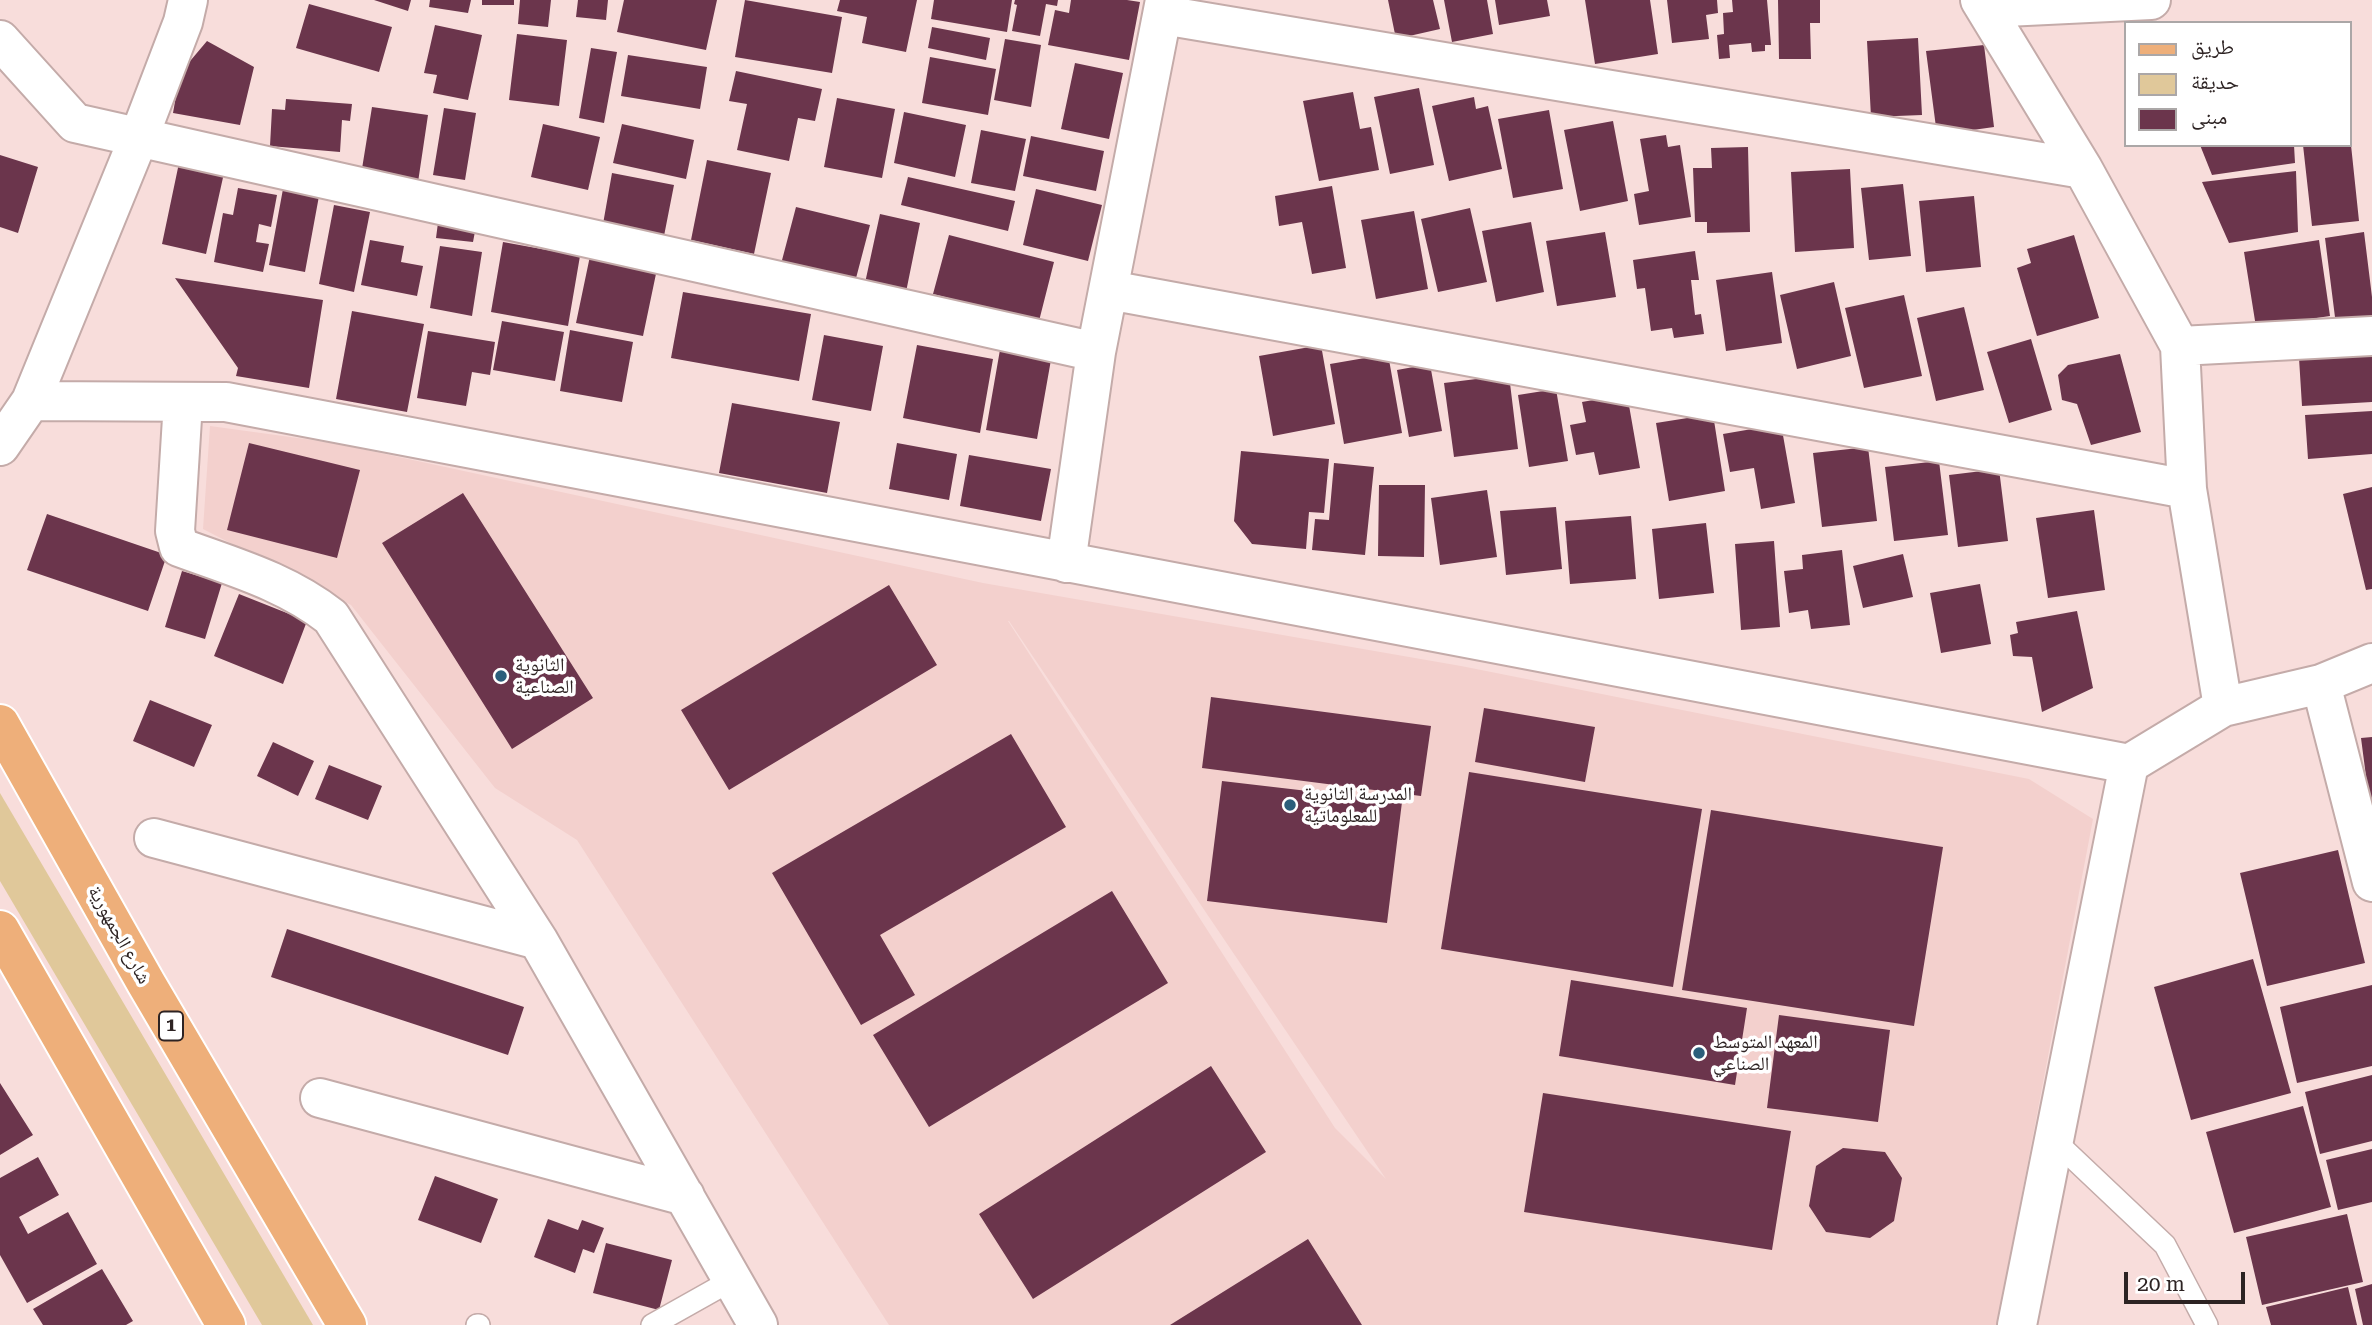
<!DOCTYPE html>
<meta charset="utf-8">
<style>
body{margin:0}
#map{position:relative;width:2372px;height:1325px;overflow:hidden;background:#f8dddb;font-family:"Roboto Serif","Noto Naskh Arabic",serif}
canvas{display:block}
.legend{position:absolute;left:2124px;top:21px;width:228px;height:126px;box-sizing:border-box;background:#fff;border:2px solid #aba7a7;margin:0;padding:9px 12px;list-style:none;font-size:21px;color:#2d2323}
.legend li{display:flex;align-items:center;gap:14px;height:35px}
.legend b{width:35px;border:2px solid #aba7a7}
.scale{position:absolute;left:2124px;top:1272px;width:121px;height:32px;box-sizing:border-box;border:4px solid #2d2323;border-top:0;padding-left:9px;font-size:21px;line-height:24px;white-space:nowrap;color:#2d2323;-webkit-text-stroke:5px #fff;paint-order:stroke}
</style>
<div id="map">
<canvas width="2372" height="1325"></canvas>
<ul class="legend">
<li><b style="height:9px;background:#eeaf7a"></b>طريق</li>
<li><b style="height:19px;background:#e0c89a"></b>حديقة</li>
<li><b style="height:19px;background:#6b354c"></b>مبنى</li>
</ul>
<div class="scale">20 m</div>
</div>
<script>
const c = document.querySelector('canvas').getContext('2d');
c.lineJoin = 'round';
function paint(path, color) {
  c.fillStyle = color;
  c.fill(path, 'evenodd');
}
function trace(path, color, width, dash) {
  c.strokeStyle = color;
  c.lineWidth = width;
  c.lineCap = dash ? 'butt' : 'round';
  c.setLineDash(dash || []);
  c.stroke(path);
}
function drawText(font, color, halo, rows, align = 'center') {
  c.font = font + ' "Roboto Serif","Noto Naskh Arabic",serif';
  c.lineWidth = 7;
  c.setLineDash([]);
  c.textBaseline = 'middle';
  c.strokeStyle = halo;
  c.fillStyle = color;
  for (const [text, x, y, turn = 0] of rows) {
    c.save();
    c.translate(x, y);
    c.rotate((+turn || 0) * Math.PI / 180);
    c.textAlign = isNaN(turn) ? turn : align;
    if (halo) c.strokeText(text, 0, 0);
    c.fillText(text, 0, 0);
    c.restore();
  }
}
const built = new Path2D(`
 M 210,426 L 334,443 L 983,583 L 1461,666 L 2029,779 L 2093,819 L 1997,1325 L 889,1325 L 577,840 L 495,788 L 351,605 L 203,529 ZM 1008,621 L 1009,621 L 1386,1179 L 1335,1128 Z`);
const green = new Path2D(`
 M 0,793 L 313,1325 L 262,1325 L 0,881 Z`);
const building = new Path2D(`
 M 374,0 L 411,0 L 408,11 Z
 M 430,0 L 471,0 L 468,13 L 429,7 Z
 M 482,0 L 514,0 L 514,5 L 482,5 Z
 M 520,0 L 551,0 L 548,27 L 518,24 Z
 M 578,0 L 608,0 L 606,20 L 576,17 Z
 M 624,0 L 717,0 L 706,50 L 617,32 Z
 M 745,0 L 842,17 L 832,73 L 735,57 Z
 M 840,0 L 917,0 L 906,52 L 862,43 L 867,17 L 837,11 Z
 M 934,0 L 1012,0 L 1007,32 L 931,19 Z
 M 1015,0 L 1058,0 L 1057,6 L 1046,4 L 1040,36 L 1012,31 L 1017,5 L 1014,4 Z
 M 1071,0 L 1127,0 L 1140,2 L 1129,60 L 1048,45 L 1055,10 L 1069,13 Z
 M 1388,0 L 1433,0 L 1440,29 L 1396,39 Z
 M 1444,0 L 1487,0 L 1493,34 L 1452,42 Z
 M 1495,0 L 1547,0 L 1550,16 L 1499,25 Z
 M 1585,0 L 1650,0 L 1658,54 L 1595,64 Z
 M 1667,0 L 1717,0 L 1718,13 L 1706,15 L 1709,39 L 1672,43 Z
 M 1732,0 L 1767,0 L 1771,45 L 1765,45 L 1765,51 L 1752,52 L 1751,43 L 1729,45 L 1730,58 L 1719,59 L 1717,35 L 1724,34 L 1723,13 L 1733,12 Z
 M 1778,0 L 1820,0 L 1820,23 L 1810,23 L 1811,59 L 1779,59 Z
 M 309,4 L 392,27 L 379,72 L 296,48 Z
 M 435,25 L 482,35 L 468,100 L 433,93 L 437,75 L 424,73 Z
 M 932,27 L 990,38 L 986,60 L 928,48 Z
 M 517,34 L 567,40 L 559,106 L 509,100 Z
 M 1918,38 L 1922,115 L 1871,117 L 1867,41 Z
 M 1005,39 L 1041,45 L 1031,107 L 994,100 Z
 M 207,41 L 254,67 L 240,125 L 173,113 L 180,73 Z
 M 1984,45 L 1994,127 L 1937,135 L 1926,51 Z
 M 591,48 L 617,52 L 604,123 L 579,118 Z
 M 628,55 L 707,67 L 700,109 L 621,96 Z
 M 930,57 L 996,69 L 988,115 L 922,103 Z
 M 1075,63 L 1123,73 L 1109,139 L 1061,129 Z
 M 736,71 L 822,89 L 815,121 L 798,118 L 789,161 L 737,150 L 747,104 L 729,101 Z
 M 1419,88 L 1434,165 L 1390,174 L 1374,97 Z
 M 1353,92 L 1360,129 L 1371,127 L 1379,170 L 1319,181 L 1303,101 Z
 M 1474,97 L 1476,109 L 1488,106 L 1502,169 L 1449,181 L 1432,106 Z
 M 837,98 L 895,109 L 882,178 L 824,167 Z
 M 286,99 L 352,104 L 350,121 L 342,120 L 340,152 L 270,146 L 272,109 L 285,110 Z
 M 372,107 L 428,115 L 417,189 L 360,181 Z
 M 444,108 L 476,113 L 465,180 L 433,175 Z
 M 1549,110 L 1563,189 L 1513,198 L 1498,119 Z
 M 904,112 L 966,125 L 955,177 L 894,163 Z
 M 1613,121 L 1628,201 L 1580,211 L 1564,130 Z
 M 543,124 L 600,137 L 588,190 L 531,177 Z
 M 622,124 L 694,140 L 686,179 L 613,163 Z
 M 981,130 L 1026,139 L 1015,191 L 971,183 Z
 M 1666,135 L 1668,147 L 1680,145 L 1691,217 L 1639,225 L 1634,194 L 1649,191 L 1640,139 Z
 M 1031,136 L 1104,151 L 1096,191 L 1023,176 Z
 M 2200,145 L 2294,145 L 2295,163 L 2212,175 Z
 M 2303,145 L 2351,145 L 2359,221 L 2312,226 Z
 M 1748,147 L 1750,232 L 1707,233 L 1707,222 L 1695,222 L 1693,168 L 1712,168 L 1711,148 Z
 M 0,155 L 38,167 L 18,233 L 0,227 Z
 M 707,160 L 771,173 L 754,254 L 691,240 Z
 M 179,163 L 224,173 L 206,254 L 162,244 Z
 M 1850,169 L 1854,248 L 1795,252 L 1791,172 Z
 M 2296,171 L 2298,232 L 2229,243 L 2202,182 Z
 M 612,173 L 674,185 L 664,236 L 603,224 Z
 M 908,177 L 1015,201 L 1008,231 L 901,205 Z
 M 1903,184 L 1911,256 L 1869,260 L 1861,188 Z
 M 1332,186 L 1346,268 L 1312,274 L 1302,222 L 1279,226 L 1275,196 Z
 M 238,188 L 277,195 L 271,227 L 259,224 L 256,242 L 269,244 L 263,272 L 214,262 L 223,213 L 233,215 Z
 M 283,189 L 319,196 L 305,272 L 269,265 Z
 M 1036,189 L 1102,205 L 1088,261 L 1023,245 Z
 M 1974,196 L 1981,267 L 1926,272 L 1919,201 Z
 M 334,205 L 370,212 L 354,292 L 319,284 Z
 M 796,207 L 870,225 L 855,282 L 781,264 Z
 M 1470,208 L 1487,282 L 1438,292 L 1421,219 Z
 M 1414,211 L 1428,289 L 1376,299 L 1361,220 Z
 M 880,214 L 920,223 L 906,292 L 865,283 Z
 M 439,215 L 477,221 L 473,242 L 436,238 Z
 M 1531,222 L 1544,292 L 1496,302 L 1482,231 Z
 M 1605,232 L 1616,297 L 1557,306 L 1546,241 Z
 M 2364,232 L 2372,297 L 2372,329 L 2337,333 L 2325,238 Z
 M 949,235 L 1054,262 L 1039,321 L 933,294 Z
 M 2074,235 L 2099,318 L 2037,336 L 2017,268 L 2031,263 L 2027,249 Z
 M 370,240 L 404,246 L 401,262 L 423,266 L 417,296 L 361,285 Z
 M 2319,240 L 2330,316 L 2256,327 L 2244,252 Z
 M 503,242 L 580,256 L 568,326 L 491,312 Z
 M 440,246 L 482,252 L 472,316 L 430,308 Z
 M 1695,251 L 1699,280 L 1691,280 L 1695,315 L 1701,314 L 1704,334 L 1674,338 L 1672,328 L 1651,331 L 1645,288 L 1637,289 L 1633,260 Z
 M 590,256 L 657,269 L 643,336 L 576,323 Z
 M 1772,272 L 1782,343 L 1726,351 L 1716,280 Z
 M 175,278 L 323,300 L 309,388 L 236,376 L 238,368 Z
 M 1834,282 L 1851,356 L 1797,369 L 1780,295 Z
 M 683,292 L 811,314 L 799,381 L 671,358 Z
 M 1904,295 L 1922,376 L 1864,388 L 1845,308 Z
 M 1964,307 L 1984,390 L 1936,401 L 1917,318 Z
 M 352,311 L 424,324 L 407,412 L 336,399 Z
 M 502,321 L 564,332 L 555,381 L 493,370 Z
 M 570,330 L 633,342 L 622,402 L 560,391 Z
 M 428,331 L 495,342 L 490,375 L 472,372 L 466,406 L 417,398 Z
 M 824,335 L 883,346 L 871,411 L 812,400 Z
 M 2031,339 L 2052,410 L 2009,423 L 1987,352 Z
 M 1001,344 L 1052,354 L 1037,439 L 986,430 Z
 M 917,345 L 993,359 L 980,433 L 903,418 Z
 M 1321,345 L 1335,424 L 1273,436 L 1259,356 Z
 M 1388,354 L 1402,433 L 1344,444 L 1330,364 Z
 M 2120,354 L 2141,432 L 2091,445 L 2077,404 L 2062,400 L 2058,375 L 2068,365 Z
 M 2372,354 L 2372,402 L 2302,406 L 2299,358 Z
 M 1430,364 L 1442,431 L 1409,437 L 1397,370 Z
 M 1509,375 L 1518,449 L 1454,457 L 1444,383 Z
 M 1556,389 L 1568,461 L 1529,467 L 1518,395 Z
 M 1627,394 L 1640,468 L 1599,475 L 1594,452 L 1576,455 L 1570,425 L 1586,422 L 1582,402 Z
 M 732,403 L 840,422 L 827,493 L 719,473 Z
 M 2372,411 L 2372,454 L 2308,459 L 2305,415 Z
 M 1713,414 L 1725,491 L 1669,501 L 1656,423 Z
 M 1781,424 L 1795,503 L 1761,509 L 1754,468 L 1730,472 L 1723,434 Z
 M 249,443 L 360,470 L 337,558 L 227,530 Z
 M 897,443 L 957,454 L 949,500 L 889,489 Z
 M 1868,447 L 1877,521 L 1822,527 L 1813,453 Z
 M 1241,451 L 1329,459 L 1324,513 L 1309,512 L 1306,549 L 1252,544 L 1234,521 Z
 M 969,455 L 1051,469 L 1041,521 L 960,506 Z
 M 1939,461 L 1948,535 L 1894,541 L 1885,467 Z
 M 1334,463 L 1374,467 L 1365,555 L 1312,550 L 1315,519 L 1329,520 Z
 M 1999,469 L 2008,541 L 1958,547 L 1949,475 Z
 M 1379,485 L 1425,485 L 1424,557 L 1378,556 Z
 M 2372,487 L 2372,589 L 2366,590 L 2343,494 Z
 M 1487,490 L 1497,557 L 1440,565 L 1431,498 Z
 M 463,493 L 593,698 L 512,749 L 382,543 Z
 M 1556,507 L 1562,569 L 1506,575 L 1500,511 Z
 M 2094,510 L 2105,590 L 2048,598 L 2036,518 Z
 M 47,514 L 167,555 L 148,611 L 27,570 Z
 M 1631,516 L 1636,579 L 1570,584 L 1565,521 Z
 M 1706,523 L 1714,593 L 1659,599 L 1652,529 Z
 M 1774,541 L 1780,627 L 1741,630 L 1735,544 Z
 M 1842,550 L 1850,625 L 1811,629 L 1808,610 L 1789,613 L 1784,571 L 1803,569 L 1802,555 Z
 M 1903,554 L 1913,597 L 1863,608 L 1853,566 Z
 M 182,571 L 222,583 L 205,639 L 165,627 Z
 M 1980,584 L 1991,644 L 1941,653 L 1930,593 Z
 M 889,585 L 937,665 L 729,790 L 681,710 Z
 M 239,594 L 307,621 L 283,684 L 214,656 Z
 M 2077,611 L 2093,688 L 2042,712 L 2032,657 L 2013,656 L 2010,635 L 2018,633 L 2016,622 Z
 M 1211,697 L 1431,726 L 1421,796 L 1202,768 Z
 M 150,700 L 212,725 L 194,767 L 133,741 Z
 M 1484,708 L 1595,727 L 1585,782 L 1475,762 Z
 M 1011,734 L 1066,827 L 880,935 L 915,995 L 861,1025 L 772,873 Z
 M 2372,737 L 2372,807 L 2370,807 L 2361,738 Z
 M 273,742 L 314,761 L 298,796 L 257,776 Z
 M 329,765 L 382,786 L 368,820 L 315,799 Z
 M 1469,772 L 1702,809 L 1673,987 L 1441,949 Z
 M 1222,781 L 1402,802 L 1387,923 L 1207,901 Z
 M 1711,810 L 1943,847 L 1914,1026 L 1682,990 Z
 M 2338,850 L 2365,963 L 2267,986 L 2240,873 Z
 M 1112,891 L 1168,983 L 929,1127 L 873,1035 Z
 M 287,929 L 524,1007 L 508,1055 L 271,977 Z
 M 2253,959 L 2291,1093 L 2191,1120 L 2154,987 Z
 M 1571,980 L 1747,1008 L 1735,1085 L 1559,1056 Z
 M 2372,985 L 2372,1066 L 2297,1083 L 2280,1007 Z
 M 1779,1015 L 1890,1030 L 1878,1122 L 1767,1108 Z
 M 1211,1066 L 1266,1152 L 1033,1299 L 979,1214 Z
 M 2372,1075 L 2372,1141 L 2320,1154 L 2305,1092 Z
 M 0,1083 L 33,1135 L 0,1155 Z
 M 1543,1093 L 1791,1131 L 1772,1250 L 1524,1212 Z
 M 2303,1106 L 2331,1207 L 2234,1233 L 2206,1132 Z
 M 1843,1148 L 1885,1152 L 1902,1178 L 1894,1221 L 1870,1238 L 1826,1232 L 1809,1206 L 1816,1166 Z
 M 2372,1149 L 2372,1202 L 2338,1210 L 2326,1160 Z
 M 38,1157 L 59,1195 L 19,1217 L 28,1234 L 68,1212 L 97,1264 L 27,1303 L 0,1255 L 0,1178 Z
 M 435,1176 L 498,1199 L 481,1243 L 418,1220 Z
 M 2347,1214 L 2363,1282 L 2262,1305 L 2246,1237 Z
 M 548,1219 L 578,1230 L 582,1220 L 604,1228 L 594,1253 L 583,1249 L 575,1273 L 534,1257 Z
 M 1308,1239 L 1362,1325 L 1170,1325 Z
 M 606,1243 L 672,1260 L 659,1310 L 593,1293 Z
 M 102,1269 L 133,1321 L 126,1325 L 43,1325 L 33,1309 Z
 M 2372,1284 L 2372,1325 L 2363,1325 L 2355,1289 Z
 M 2348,1287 L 2357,1325 L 2271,1325 L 2266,1307 Z`);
const lane = new Path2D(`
 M 2054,1140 L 2165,1245 L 2207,1325
 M 477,1325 L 479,1325
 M 652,1325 L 732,1280`);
const street = new Path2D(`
 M 1980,0 L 2083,169 L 2180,346 L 2187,489 L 2223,707
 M 1985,8 L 2151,0
 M 1163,15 L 2083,169
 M 0,40 L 75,123 L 1096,352
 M 1109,290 L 2187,489
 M 2180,346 L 2372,336
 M 31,401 L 139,137 L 183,22 L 188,0
 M 183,402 L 175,531 L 179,547 C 233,567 285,581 331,617 L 538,940 L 758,1325
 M 0,446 L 31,401 L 226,402 L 2129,764 L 2223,707 L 2321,684 L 2372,663
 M 1066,563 L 1096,352 L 1165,0
 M 2321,684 L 2372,882
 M 154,838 L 538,940
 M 320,1098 L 685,1196
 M 2017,1325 L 2129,764`);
const primary = new Path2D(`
 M 0,724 L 146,983 L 347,1325
 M 0,930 L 226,1325`);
const markers = [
 [501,676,7,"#2b5e7b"],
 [1290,805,7,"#2b5e7b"],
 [1699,1053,7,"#2b5e7b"]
];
const shields = [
 [171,1026,24]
];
const shieldNames = [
 ["1",171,1026]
];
const poiNames = [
 ["الثانوية",515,665],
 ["الصناعية",515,687],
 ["المدرسة الثانوية",1304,794],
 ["للمعلوماتية",1304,816],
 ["المعهد المتوسط",1713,1042],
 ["الصناعي",1713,1064]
];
const streetNames = [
 ["شارع الجمهورية",119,935,61]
];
paint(built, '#f3d0cd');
paint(green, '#e0c89a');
paint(building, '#6b354c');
trace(lane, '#c4aba9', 24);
trace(street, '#c4aba9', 42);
trace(primary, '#fff', 42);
trace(lane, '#fff', 21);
trace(street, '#fff', 38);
trace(primary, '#eeaf7a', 38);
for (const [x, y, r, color] of markers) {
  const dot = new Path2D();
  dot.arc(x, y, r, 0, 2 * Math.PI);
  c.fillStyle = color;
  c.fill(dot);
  trace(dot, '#fff', 2.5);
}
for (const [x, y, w] of shields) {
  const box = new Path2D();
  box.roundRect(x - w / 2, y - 14.5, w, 29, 5);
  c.fillStyle = '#fff';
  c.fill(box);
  trace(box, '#2d2323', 2);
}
drawText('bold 18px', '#2d2323', null, shieldNames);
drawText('19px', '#2d2323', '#fff', poiNames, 'left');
drawText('19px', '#2d2323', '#fff', streetNames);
</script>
